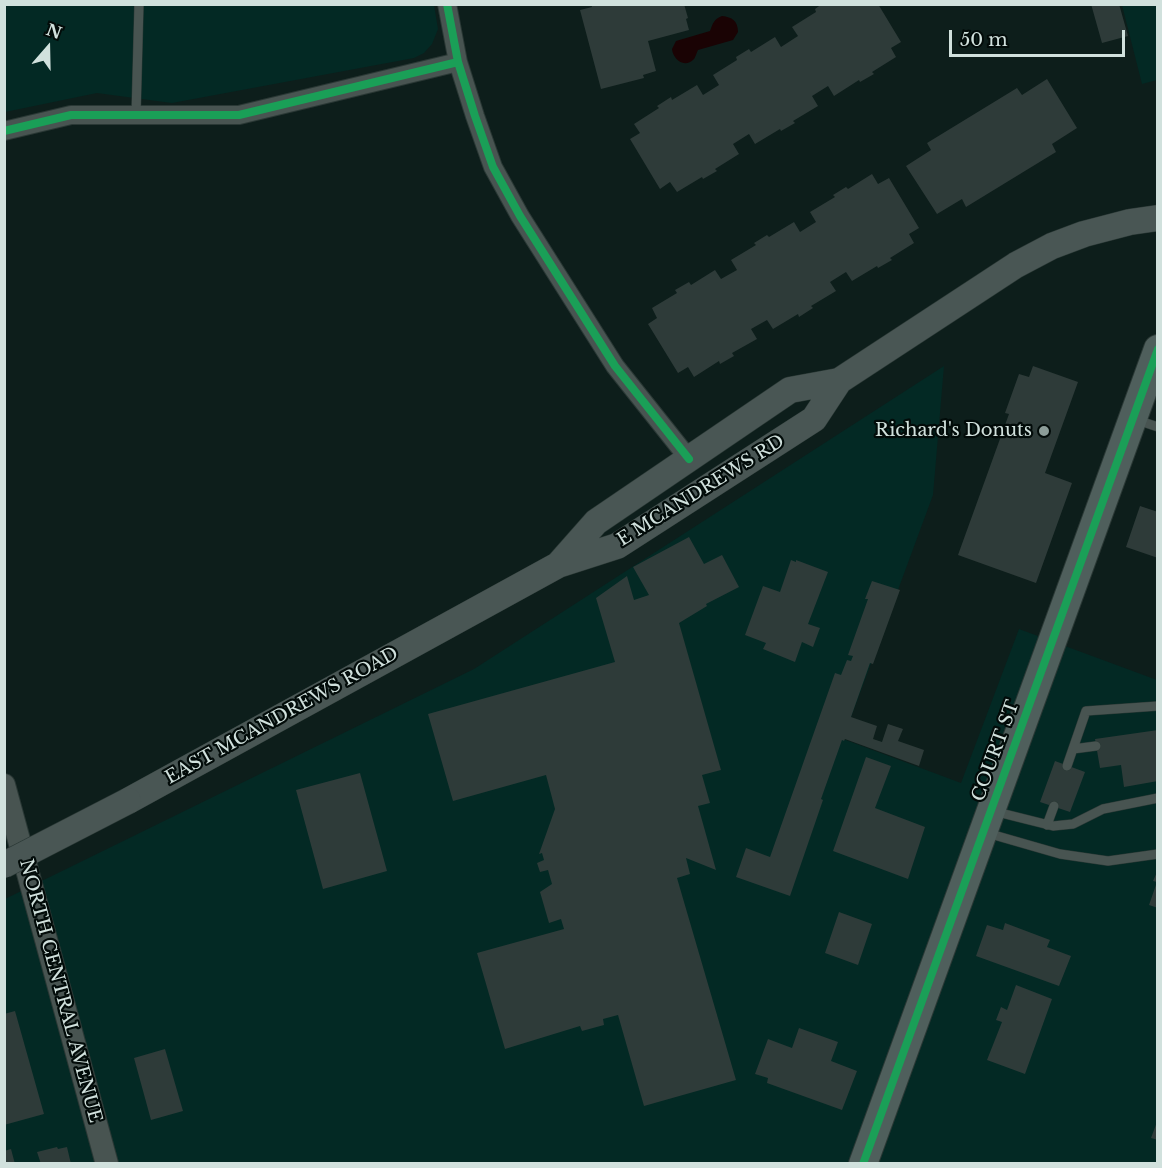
<!DOCTYPE html>
<style>
body{margin:0}
#map{position:relative;width:1162px;height:1168px;overflow:hidden;background:#0d1e1b;font-family:"Libre Baskerville",serif}
canvas{display:block}
.frame{position:absolute;inset:0;border:6px solid #d1e1dd;pointer-events:none}
.north{position:absolute;left:18px;top:18px;width:60px;height:60px;-webkit-text-stroke:4px #020b09;paint-order:stroke;rotate:20deg;font-size:16px;font-weight:700;line-height:24px;text-align:center;color:#d1e1dd}
.north::after{content:'';display:block;margin:auto;width:21px;height:27px;background:#d1e1dd;clip-path:polygon(50% 0,100% 100%,50% 72%,0 100%)}
.scale{position:absolute;left:949px;top:30px;width:176px;height:27px;box-sizing:border-box;border:3px solid #d1e1dd;border-top:0;padding-left:8px;font-size:18px;line-height:21px;white-space:nowrap;color:#d1e1dd;-webkit-text-stroke:4px #020b09;paint-order:stroke}
</style>
<div id="map">
<canvas width="1162" height="1168"></canvas>
<div class="frame"></div>
<div class="north">N</div>
<div class="scale">50 m</div>
</div>
<script>
const c = document.querySelector('canvas').getContext('2d');
c.lineJoin = 'round';
function paint(path, color) {
  c.fillStyle = color;
  c.fill(path, 'evenodd');
}
function trace(path, color, width, dash) {
  c.strokeStyle = color;
  c.lineWidth = width;
  c.lineCap = dash ? 'butt' : 'round';
  c.setLineDash(dash || []);
  c.stroke(path);
}
function drawText(font, color, halo, rows, align = 'center') {
  c.font = font + ' "Libre Baskerville",serif';
  c.lineWidth = 4.5;
  c.setLineDash([]);
  c.textBaseline = 'middle';
  c.strokeStyle = halo;
  c.fillStyle = color;
  for (const [text, x, y, turn = 0] of rows) {
    c.save();
    c.translate(x, y);
    c.rotate((+turn || 0) * Math.PI / 180);
    c.textAlign = isNaN(turn) ? turn : align;
    if (halo) c.strokeText(text, 0, 0);
    c.fillText(text, 0, 0);
    c.restore();
  }
}
const built = new Path2D(`
 M 5,5 L 434,5 L 438,29 L 432,44 L 424,53 L 414,58 L 172,103 L 97,93 L 5,112 Z
 M 1122,5 L 1157,5 L 1157,80 L 1142,84 Z
 M 944,366 L 933,495 L 843,739 L 961,783 L 1019,629 L 1157,680 L 1157,1163 L 5,1164 L 5,899 L 474,669 Z`);
const water = new Path2D(`
 M 722,16 C 732,17 738,21 738,32 L 733,40 L 698,50 C 697,52 695,58 694,59 C 684,69 673,59 672,49 L 676,41 L 710,31 C 713,23 714,19 722,16 Z`);
const building = new Path2D(`
 M 591,4 L 684,4 L 688,18 L 686,19 L 689,30 L 648,41 L 656,71 L 643,75 L 644,78 L 601,89 L 580,10 L 592,7 Z
 M 822,4 L 878,4 L 901,42 L 891,48 L 896,57 L 872,72 L 874,74 L 860,82 L 859,80 L 834,96 L 828,86 L 812,96 L 818,106 L 793,121 L 795,123 L 781,131 L 780,129 L 755,144 L 749,134 L 733,144 L 739,154 L 715,169 L 717,171 L 703,179 L 702,177 L 677,192 L 670,182 L 660,189 L 630,139 L 640,133 L 634,124 L 659,108 L 657,106 L 671,97 L 672,100 L 697,85 L 703,95 L 719,85 L 713,75 L 737,60 L 736,57 L 749,49 L 751,52 L 775,37 L 781,47 L 798,36 L 792,27 L 816,12 L 815,9 Z
 M 1091,4 L 1119,4 L 1128,36 L 1102,43 Z
 M 1047,79 L 1077,128 L 1052,144 L 1056,152 L 966,207 L 962,199 L 937,214 L 906,166 L 931,150 L 927,143 L 1017,88 L 1022,95 Z
 M 872,174 L 878,184 L 889,178 L 919,228 L 909,234 L 914,243 L 890,258 L 892,260 L 878,268 L 877,266 L 852,281 L 846,272 L 830,282 L 836,291 L 811,306 L 813,308 L 799,317 L 798,314 L 773,329 L 767,320 L 751,329 L 757,339 L 732,353 L 734,356 L 720,364 L 719,361 L 694,377 L 688,367 L 678,373 L 648,324 L 657,318 L 652,308 L 677,293 L 675,290 L 689,282 L 691,285 L 715,270 L 721,279 L 737,270 L 731,260 L 756,245 L 754,243 L 767,235 L 769,237 L 794,222 L 800,232 L 816,222 L 810,212 L 835,197 L 833,195 L 846,187 L 848,189 Z
 M 1033,366 L 1078,382 L 1045,473 L 1072,483 L 1036,583 L 958,555 L 1009,414 L 1005,413 L 1019,374 L 1029,377 Z
 M 1140,506 L 1158,512 L 1158,558 L 1126,547 Z
 M 689,537 L 704,564 L 722,555 L 739,587 L 706,604 L 707,606 L 679,623 L 721,770 L 702,775 L 710,803 L 698,806 L 716,870 L 686,858 L 690,874 L 677,878 L 736,1080 L 644,1106 L 618,1015 L 603,1019 L 604,1025 L 582,1031 L 580,1026 L 505,1049 L 477,953 L 564,929 L 561,919 L 549,923 L 540,892 L 552,884 L 548,870 L 540,872 L 537,863 L 544,860 L 542,853 L 539,854 L 555,809 L 546,775 L 453,801 L 428,714 L 615,662 L 596,598 L 627,576 L 634,600 L 649,595 L 633,567 Z
 M 791,560 L 796,562 L 796,560 L 828,572 L 808,624 L 820,628 L 813,647 L 802,642 L 795,662 L 763,649 L 766,643 L 745,635 L 763,586 L 780,592 Z
 M 872,581 L 900,590 L 873,664 L 870,663 L 851,717 L 877,726 L 873,739 L 882,742 L 888,724 L 903,729 L 898,741 L 924,750 L 919,766 L 845,739 L 844,741 L 842,740 L 821,799 L 823,800 L 790,896 L 736,877 L 746,848 L 770,857 L 835,673 L 841,675 L 847,660 L 851,661 L 853,656 L 848,655 L 868,599 L 865,599 Z
 M 1158,730 L 1158,781 L 1124,787 L 1121,765 L 1100,768 L 1095,739 Z
 M 866,757 L 891,766 L 875,808 L 925,827 L 908,879 L 833,851 Z
 M 1055,761 L 1085,772 L 1070,812 L 1040,802 Z
 M 360,773 L 387,871 L 323,889 L 296,790 Z
 M 1158,870 L 1158,908 L 1149,905 L 1157,882 L 1153,881 Z
 M 839,912 L 872,924 L 858,965 L 825,953 Z
 M 1005,923 L 1050,940 L 1047,947 L 1071,956 L 1059,986 L 976,956 L 987,925 L 1003,930 Z
 M 1016,985 L 1052,999 L 1025,1074 L 987,1060 L 1002,1022 L 996,1020 L 1001,1007 L 1007,1010 Z
 M 15,1011 L 44,1114 L 4,1125 L 4,1014 Z
 M 799,1028 L 838,1042 L 831,1061 L 857,1071 L 842,1110 L 767,1083 L 768,1078 L 755,1074 L 768,1039 L 792,1048 Z
 M 165,1049 L 183,1111 L 151,1120 L 134,1058 Z
 M 1157,1122 L 1158,1122 L 1158,1140 L 1151,1138 Z
 M 57,1147 L 58,1149 L 67,1147 L 71,1164 L 41,1164 L 37,1152 Z
 M 11,1149 L 15,1164 L 4,1164 L 4,1151 Z`);
const service = new Path2D(`
 M 136,115 L 139,4
 M 1137,420 L 1158,427
 M 1073,749 L 1096,746
 M 1067,766 L 1086,711 L 1158,706
 M 993,811 L 1053,826 L 1073,824 L 1103,809 L 1158,798
 M 1047,825 L 1054,806
 M 987,833 L 1060,854 L 1108,861 L 1158,854`);
const minor = new Path2D(`
 M 447,4 L 458,62 L 475,116 L 493,167 L 520,216 L 615,366 L 689,459
 M 4,131 L 71,115 L 239,115 L 458,62`);
const tertiary = new Path2D(`
 M 4,785 L 107,1164`);
const secondary = new Path2D(`
 M 558,565 L 596,522 L 790,390 L 839,381 L 1016,265 L 1052,246 L 1084,234 L 1130,222 L 1158,218
 M 128,801 L 558,565 L 617,546 L 814,419 L 839,381`);
const primary = new Path2D(`
 M 863,1164 L 1158,349`);
const secondaryBridge = new Path2D(`
 M 4,865 L 128,801`);
const cycleway = new Path2D(`
 M 447,4 L 458,62 L 475,116 L 493,167 L 520,216 L 615,366 L 689,459
 M 4,131 L 71,115 L 239,115 L 458,62
 M 863,1164 L 1158,349`);
const markers = [
 [1044,431,6,"#8c9d99"]
];
const poiNames = [
 ["Richard's Donuts",1032,431]
];
const streetNames = [
 ["E MCANDREWS RD",701,491,-32],
 ["EAST MCANDREWS ROAD",282,716,-29],
 ["COURT ST",996,751,-70],
 ["NORTH CENTRAL AVENUE",60,991,75]
];
paint(built, '#032924');
paint(water, '#1a0304');
paint(building, '#2e3b39');
trace(service, '#2a3835', 10);
trace(minor, '#2a3835', 20);
trace(tertiary, '#2a3835', 24);
trace(secondary, '#2a3835', 27);
trace(primary, '#2a3835', 30);
trace(service, '#485451', 9);
trace(minor, '#485451', 18);
trace(tertiary, '#485451', 22);
trace(secondary, '#495654', 26);
trace(primary, '#4f5f5c', 28);
trace(secondaryBridge, '#2a3835', 27, []);
trace(secondaryBridge, '#495654', 26);
trace(cycleway, '#1a9f57', 8);
for (const [x, y, r, color] of markers) {
  const dot = new Path2D();
  dot.arc(x, y, r, 0, 2 * Math.PI);
  c.fillStyle = color;
  c.fill(dot);
  trace(dot, '#020b09', 2);
}
drawText('18px', '#d1e1dd', '#020b09', poiNames, 'right');
drawText('18px', '#d1e1dd', '#020b09', streetNames);
</script>
